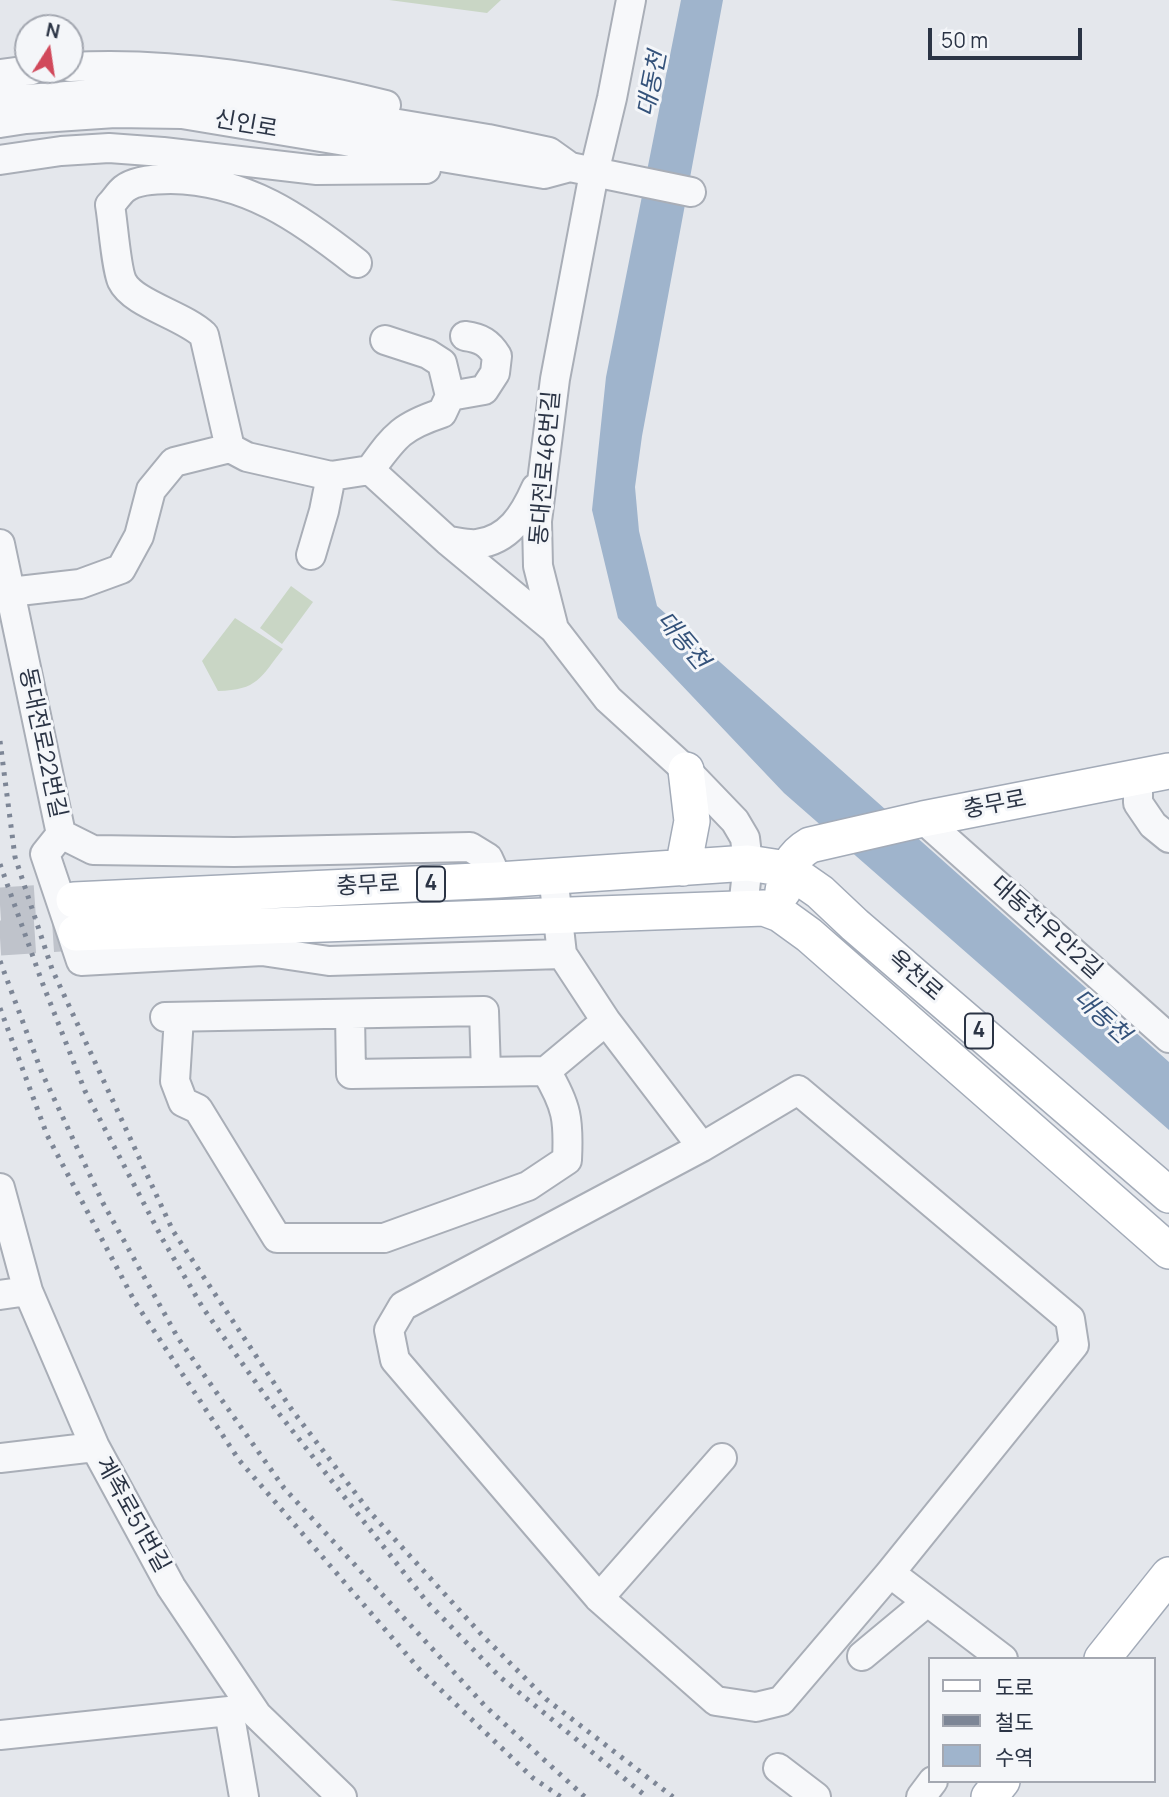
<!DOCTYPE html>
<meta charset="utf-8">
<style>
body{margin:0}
#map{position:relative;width:1169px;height:1797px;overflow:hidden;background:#e4e7ec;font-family:Manrope,"Noto Sans KR",sans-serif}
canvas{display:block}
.legend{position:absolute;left:928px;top:1657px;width:228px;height:126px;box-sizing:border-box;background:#f4f6f9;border:2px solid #a4a8b1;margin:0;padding:9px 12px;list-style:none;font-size:21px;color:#2b3445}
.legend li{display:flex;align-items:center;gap:14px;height:35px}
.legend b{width:35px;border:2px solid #a4a8b1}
.north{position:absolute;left:14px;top:14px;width:70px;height:70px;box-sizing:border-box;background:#f4f6f9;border:2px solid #a4a8b1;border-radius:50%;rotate:12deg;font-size:19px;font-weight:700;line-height:28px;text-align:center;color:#2b3445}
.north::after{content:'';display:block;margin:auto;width:24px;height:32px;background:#d1495b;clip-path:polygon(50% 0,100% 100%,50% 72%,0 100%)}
.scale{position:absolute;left:928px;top:28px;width:154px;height:32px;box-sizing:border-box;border:4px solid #2b3445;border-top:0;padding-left:9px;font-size:21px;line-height:24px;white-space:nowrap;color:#2b3445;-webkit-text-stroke:5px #f4f6f9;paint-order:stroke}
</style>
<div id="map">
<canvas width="1169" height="1797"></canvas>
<ul class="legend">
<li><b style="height:9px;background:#fff"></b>도로</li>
<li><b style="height:9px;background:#7d8696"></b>철도</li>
<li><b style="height:19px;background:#9fb4cc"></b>수역</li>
</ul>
<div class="north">N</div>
<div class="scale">50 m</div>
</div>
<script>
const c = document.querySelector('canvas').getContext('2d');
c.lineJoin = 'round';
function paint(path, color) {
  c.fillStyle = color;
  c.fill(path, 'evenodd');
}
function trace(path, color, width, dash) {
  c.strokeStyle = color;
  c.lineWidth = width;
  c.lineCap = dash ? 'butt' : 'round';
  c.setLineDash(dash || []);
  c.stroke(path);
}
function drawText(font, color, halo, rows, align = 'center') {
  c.font = font + ' Manrope,"Noto Sans KR",sans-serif';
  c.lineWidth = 6;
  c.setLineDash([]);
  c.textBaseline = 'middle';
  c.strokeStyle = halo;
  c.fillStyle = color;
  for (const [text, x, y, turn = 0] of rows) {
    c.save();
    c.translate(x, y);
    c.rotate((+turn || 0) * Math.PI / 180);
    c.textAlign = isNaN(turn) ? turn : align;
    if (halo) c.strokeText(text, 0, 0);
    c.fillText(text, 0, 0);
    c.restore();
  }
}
const green = new Path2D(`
 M 389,0 L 501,0 L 487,13 Z
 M 291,586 L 313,602 L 282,644 L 260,628 Z
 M 235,618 L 283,649 C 260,678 258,690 218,691 L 202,661 Z`);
const water = new Path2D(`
 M 681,0 L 723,0 L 642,436 L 635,487 L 639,531 L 657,606 L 1169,1062 L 1169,1130 L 784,793 L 618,618 L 592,510 L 606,377 Z`);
const majorTunnel = new Path2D(`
 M 0,905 L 74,900
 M 0,938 L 76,933`);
const minor = new Path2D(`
 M 631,0 L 612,98 L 594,173 L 555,379 L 537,521 L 538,566 L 554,629 L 608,699 L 686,770 L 735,821 L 745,838 L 748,863 L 743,908
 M 70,67 C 176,61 283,80 386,105
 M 0,74 L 32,70
 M 0,101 L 132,91 L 297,107 L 488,139 L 549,152 L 570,167 L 691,192
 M 0,123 L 26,119 L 115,113 L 182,114 L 544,174 L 570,167
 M 0,160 L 61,151 L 109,148 L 163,152 L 317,170 L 426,169
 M 357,263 C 300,218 246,180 171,179 C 158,179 135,180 124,189 C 119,193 115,200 110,205 C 113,222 116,268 122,281 C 133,304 183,315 204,335 L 230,448 L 247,457 L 331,476 L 370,470 L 448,541 L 554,629
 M 450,396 L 484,390 L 495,373 L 497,356 C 489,343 481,338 465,336
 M 370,470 C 395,436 400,427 442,413 L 450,396 L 442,363 L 428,354 L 385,340
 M 448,541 C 457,542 468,545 477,544 C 509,540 524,515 536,488
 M 0,544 L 61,834 L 45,854 L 81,961 L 262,951 L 329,961 L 562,954
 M 311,555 L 324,511 L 331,476
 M 10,592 L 80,584 L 121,569 L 139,536 L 151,490 L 174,462 L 230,448
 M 1138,777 L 1138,803 L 1153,825 L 1169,838
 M 923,819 L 1169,1038
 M 61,834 L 93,850 L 234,852 L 470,847 L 488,858 L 498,880
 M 553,875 L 562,954 L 606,1021 L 702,1147
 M 350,1014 L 351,1074 L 546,1071 L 606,1021
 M 165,1017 L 484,1011 L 486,1072
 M 179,1017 L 175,1081 L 183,1102 L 198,1109 L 277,1238 L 384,1238 L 528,1186 L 567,1160 C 569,1120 567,1106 546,1071
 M 798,1090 L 1070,1319 L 1074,1345 L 890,1573 L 781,1701 L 756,1707 L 716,1701 L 599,1598 L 395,1360 L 389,1330 L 403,1306 L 702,1147 Z
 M 0,1188 L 28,1291 L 95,1447 L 171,1587 L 257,1715 L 342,1797
 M 0,1295 L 28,1291
 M 0,1458 L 95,1447
 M 890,1573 L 1003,1659
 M 599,1598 L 722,1458
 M 862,1656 L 927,1602
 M 0,1735 L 229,1711 L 244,1797
 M 778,1768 L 816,1797
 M 921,1797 L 933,1781`);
const major = new Path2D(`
 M 683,868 L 692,821 L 686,770
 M 783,891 C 786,870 791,856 810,845 L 923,819 L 1169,771
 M 74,900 L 498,880 L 748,863 L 787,869 L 820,892 L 855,925 L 1169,1195
 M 76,933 L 764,908 L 780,914 L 809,935 L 1169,1251
 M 1102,1659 L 1169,1575
 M 989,1797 L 1002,1781`);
const rail = new Path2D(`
 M 0,741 L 15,857 L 52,969 L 173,1231 L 292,1410 L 369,1511 L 482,1635 L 546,1699 L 673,1797
 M 0,864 L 42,982 L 85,1091 L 163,1240 L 203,1308 L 269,1401 L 427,1602 L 500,1677 L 647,1797
 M 0,961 L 42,1073 L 103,1203 L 178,1338 L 284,1488 L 486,1707 L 585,1797
 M 0,1008 L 47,1135 L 135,1302 L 239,1460 L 420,1670 L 533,1778 L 561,1797`);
const shields = [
 [431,884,28],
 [979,1031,28]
];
const shieldNames = [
 ["4",431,884],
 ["4",979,1031]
];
const streetNames = [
 ["신인로",246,125,10],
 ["동대전로46번길",546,468,-85],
 ["동대전로22번길",42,743,78],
 ["충무로",995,805,-11],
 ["충무로",368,886,-3],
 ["대동천우안2길",1046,928,42],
 ["옥천로",915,976,41],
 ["계족로51번길",132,1515,61]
];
const waterNames = [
 ["대동천",653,84,-79],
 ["대동천",682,641,50],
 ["대동천",1101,1017,42]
];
paint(green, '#c9d6c5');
paint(water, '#9fb4cc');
trace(majorTunnel, '#bfc3cb', 35, [35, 18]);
trace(minor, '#a9aeb7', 32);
trace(major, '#a3abb8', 38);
trace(minor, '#f7f8fa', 28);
trace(major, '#fff', 35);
trace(rail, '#7d8696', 5, [3.5, 7]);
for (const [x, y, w] of shields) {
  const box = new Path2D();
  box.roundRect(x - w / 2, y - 17.5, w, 35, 5);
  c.fillStyle = '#f4f6f9';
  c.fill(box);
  trace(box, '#2b3445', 2);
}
drawText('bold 21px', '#2b3445', null, shieldNames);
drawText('23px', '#2b3445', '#f4f6f9', streetNames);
drawText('italic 24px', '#34527a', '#f4f6f9', waterNames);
</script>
